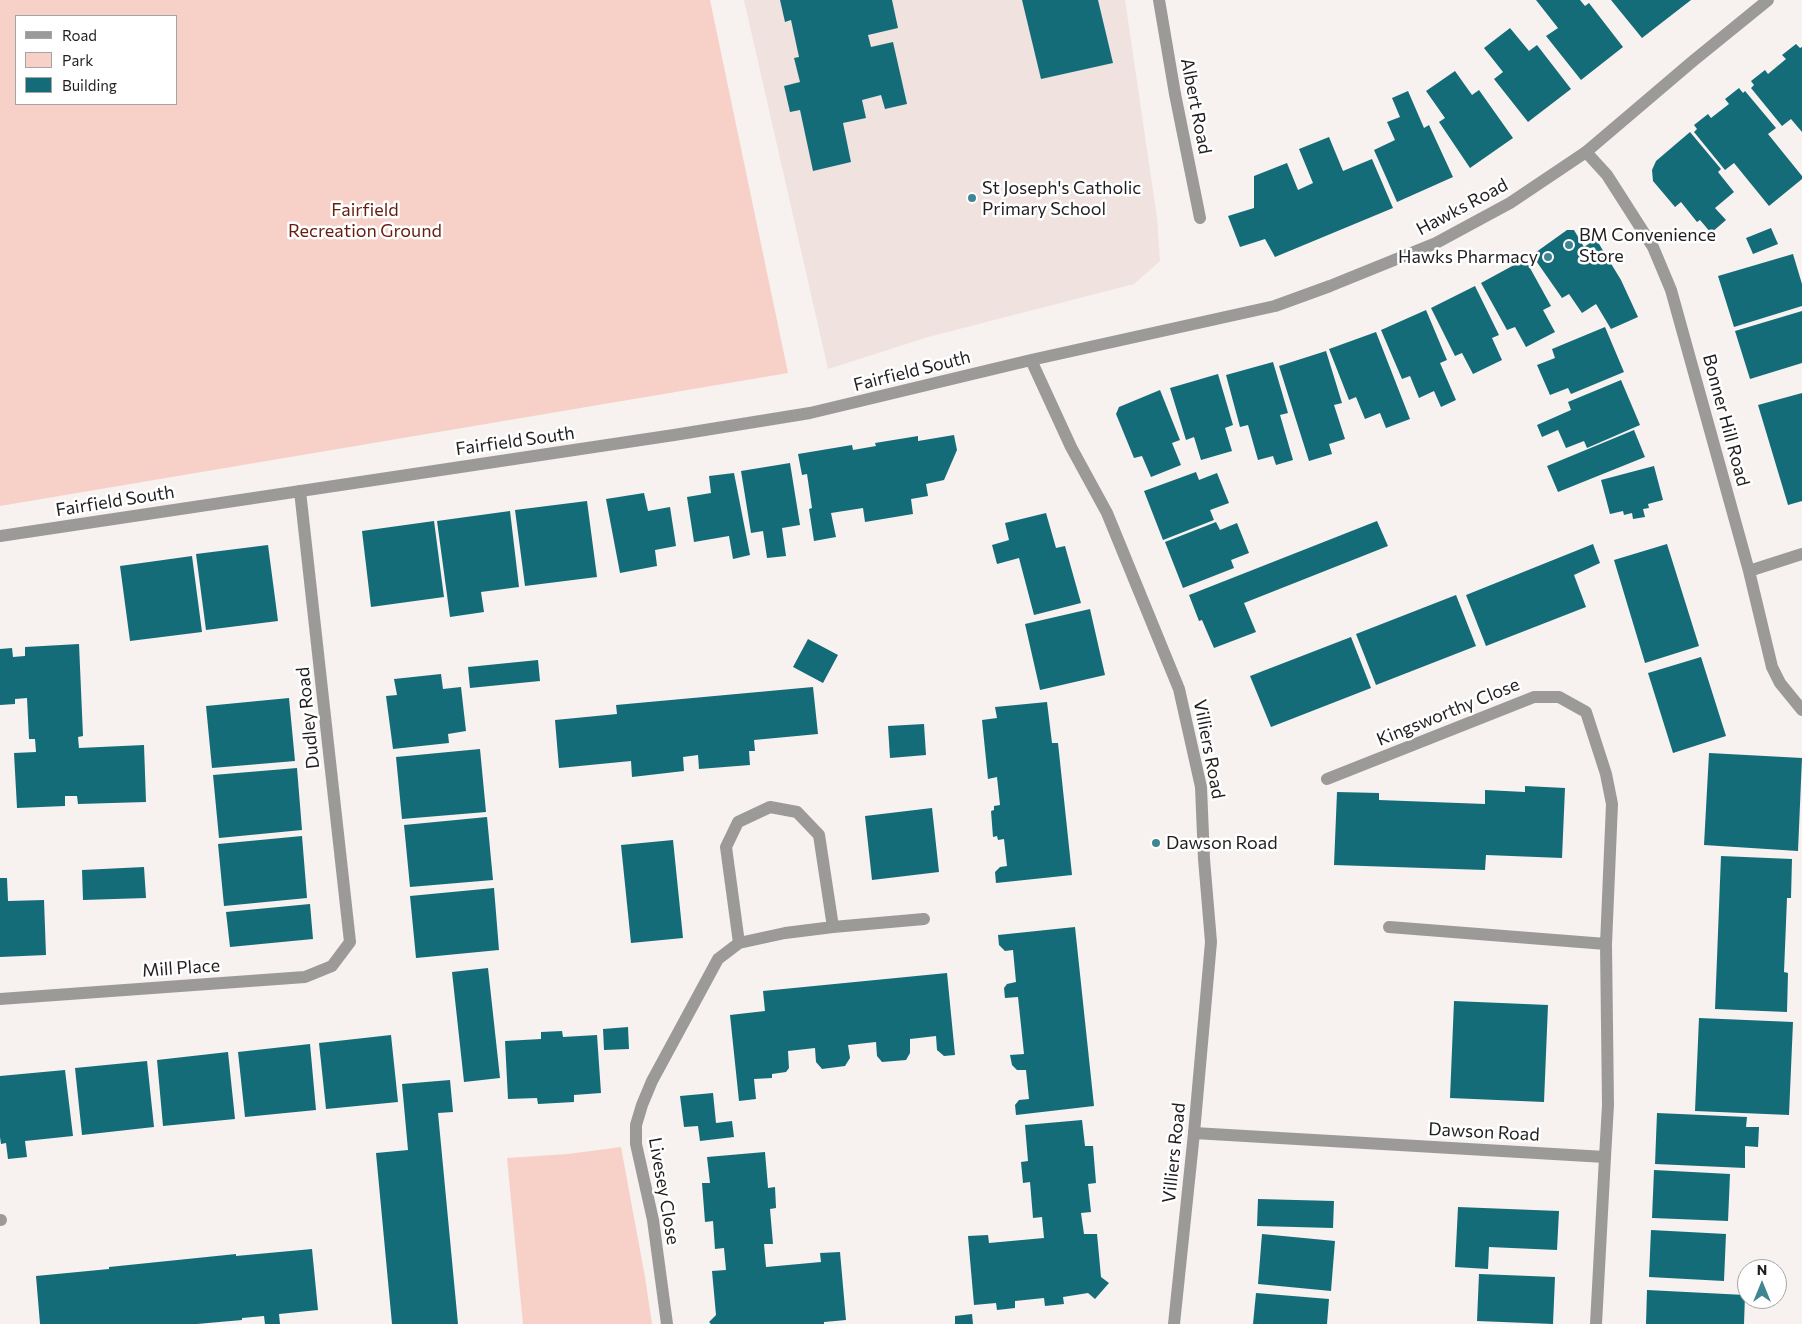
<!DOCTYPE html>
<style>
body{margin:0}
#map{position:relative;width:1802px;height:1324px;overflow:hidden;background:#f7f1ef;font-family:Commissioner,sans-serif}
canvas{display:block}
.legend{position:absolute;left:15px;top:15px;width:162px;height:90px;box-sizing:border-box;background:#fff;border:1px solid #a6a5a5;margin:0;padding:6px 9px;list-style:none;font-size:15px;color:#201e1e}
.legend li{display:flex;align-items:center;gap:10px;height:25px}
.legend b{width:25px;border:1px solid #a6a5a5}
.north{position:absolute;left:1737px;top:1259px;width:50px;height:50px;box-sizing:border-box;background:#fff;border:1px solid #a6a5a5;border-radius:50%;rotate:0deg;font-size:14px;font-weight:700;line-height:20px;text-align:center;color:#201e1e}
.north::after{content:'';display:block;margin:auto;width:18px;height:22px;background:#408692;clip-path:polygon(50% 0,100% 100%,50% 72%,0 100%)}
</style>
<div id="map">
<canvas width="1802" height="1324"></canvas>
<ul class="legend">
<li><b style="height:6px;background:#9c9a99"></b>Road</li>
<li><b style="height:14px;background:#f7d1c8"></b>Park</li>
<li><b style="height:14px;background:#156c79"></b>Building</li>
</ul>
<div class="north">N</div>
</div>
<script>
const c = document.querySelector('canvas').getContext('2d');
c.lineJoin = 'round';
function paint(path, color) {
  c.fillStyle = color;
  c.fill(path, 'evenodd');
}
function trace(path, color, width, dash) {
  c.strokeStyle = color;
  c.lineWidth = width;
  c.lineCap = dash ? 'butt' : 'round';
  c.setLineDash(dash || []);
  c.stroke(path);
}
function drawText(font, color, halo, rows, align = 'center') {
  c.font = font + ' Commissioner,sans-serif';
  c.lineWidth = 5;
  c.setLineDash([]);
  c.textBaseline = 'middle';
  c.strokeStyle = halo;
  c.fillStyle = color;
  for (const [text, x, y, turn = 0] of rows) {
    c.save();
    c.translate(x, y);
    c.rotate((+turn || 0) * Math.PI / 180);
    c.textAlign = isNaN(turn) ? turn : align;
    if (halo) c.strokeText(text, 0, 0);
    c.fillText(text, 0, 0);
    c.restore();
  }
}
const built = new Path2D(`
 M 744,0 L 1125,0 L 1157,218 L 1160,261 L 1134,284 L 928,337 L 828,369 Z`);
const green = new Path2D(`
 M 0,0 L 710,0 L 788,373 L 0,506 ZM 16,16 L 176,16 L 176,104 L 16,104 Z
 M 621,1147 L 645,1277 L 652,1324 L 523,1324 L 507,1158 L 568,1154 Z`);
const building = new Path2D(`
 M 780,0 L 892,0 L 898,28 L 868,35 L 871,47 L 893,42 L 907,104 L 885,109 L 881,95 L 862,100 L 866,118 L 843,123 L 851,162 L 813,171 L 800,110 L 790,112 L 784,86 L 800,82 L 794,58 L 799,57 L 791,20 L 785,22 Z
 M 1022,0 L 1098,0 L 1113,63 L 1041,79 Z
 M 1536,0 L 1580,0 L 1585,6 L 1589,3 L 1623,47 L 1581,80 L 1546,36 L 1558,28 Z
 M 1611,0 L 1691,0 L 1642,38 Z
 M 1510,28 L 1529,51 L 1537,45 L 1571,89 L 1528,122 L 1494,79 L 1503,72 L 1484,48 Z
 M 1796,44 L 1800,48 L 1802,47 L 1802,132 L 1791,119 L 1782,126 L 1751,88 L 1754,85 L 1751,81 L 1765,70 L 1768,74 L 1786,59 L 1782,55 Z
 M 1455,71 L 1472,95 L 1479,90 L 1513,138 L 1470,168 L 1439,122 L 1445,118 L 1426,91 Z
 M 1739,88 L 1743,93 L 1745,91 L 1776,128 L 1768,134 L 1802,176 L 1802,179 L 1769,206 L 1734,163 L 1725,170 L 1694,132 L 1697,129 L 1694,125 L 1708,114 L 1711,118 L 1729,104 L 1725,99 Z
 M 1408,91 L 1424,128 L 1429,125 L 1453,177 L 1397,202 L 1374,150 L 1395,140 L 1387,122 L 1400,117 L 1392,98 Z
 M 1690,132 L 1721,169 L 1718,172 L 1734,192 L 1715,208 L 1726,220 L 1711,233 L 1700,220 L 1697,222 L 1681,202 L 1675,207 L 1653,181 L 1652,170 L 1656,161 Z
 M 1329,137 L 1343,171 L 1372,159 L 1393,208 L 1275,257 L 1265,239 L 1240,247 L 1228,216 L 1254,208 L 1254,176 L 1287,163 L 1298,190 L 1313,183 L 1299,149 Z
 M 1771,228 L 1778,244 L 1753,254 L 1746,238 Z
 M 1567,230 L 1574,230 L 1584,247 L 1596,239 L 1621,280 L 1638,317 L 1611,329 L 1596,304 L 1582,313 L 1569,294 L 1562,298 L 1532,255 Z
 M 1793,254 L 1802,284 L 1802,306 L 1734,327 L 1718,276 Z
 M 1525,259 L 1551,306 L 1543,310 L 1555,332 L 1526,347 L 1515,327 L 1507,330 L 1481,283 Z
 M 1475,286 L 1499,335 L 1492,338 L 1502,360 L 1473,374 L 1462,353 L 1455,356 L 1431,308 Z
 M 1426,310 L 1447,360 L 1440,363 L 1456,400 L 1441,407 L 1434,391 L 1419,398 L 1410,376 L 1402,379 L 1381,330 Z
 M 1802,311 L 1802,363 L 1750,379 L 1735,331 Z
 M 1605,327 L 1624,372 L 1571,394 L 1568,388 L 1550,395 L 1537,365 L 1555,358 L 1552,349 Z
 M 1376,332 L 1410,419 L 1386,428 L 1380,413 L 1365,419 L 1356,397 L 1349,400 L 1329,349 Z
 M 1326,351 L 1342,403 L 1334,405 L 1345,439 L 1329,444 L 1332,454 L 1309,461 L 1279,366 Z
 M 1273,362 L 1288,413 L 1280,415 L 1293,460 L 1276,465 L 1273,456 L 1258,460 L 1248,425 L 1240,427 L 1226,375 Z
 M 1218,374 L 1233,425 L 1225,428 L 1232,451 L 1201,460 L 1194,437 L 1186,440 L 1170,388 Z
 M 1621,380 L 1640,425 L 1587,448 L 1584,441 L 1566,448 L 1558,430 L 1542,437 L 1537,425 L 1571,410 L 1568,402 Z
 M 1160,390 L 1180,440 L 1172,443 L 1181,465 L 1151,477 L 1142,456 L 1134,458 L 1116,414 L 1119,407 Z
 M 1802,393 L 1802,501 L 1788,505 L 1758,405 Z
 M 1634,430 L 1645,457 L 1558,492 L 1547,466 Z
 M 954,435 L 957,450 L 944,480 L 926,484 L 928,496 L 911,499 L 913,514 L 865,522 L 863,508 L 831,513 L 836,537 L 814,541 L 809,509 L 812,508 L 807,474 L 802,475 L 798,454 L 852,445 L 853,450 L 876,446 L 875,443 L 918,436 L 918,441 Z
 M 790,463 L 800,525 L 782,528 L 786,556 L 767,558 L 763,531 L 751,533 L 741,471 Z
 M 1654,466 L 1663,500 L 1648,504 L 1649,508 L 1643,509 L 1645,517 L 1633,519 L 1632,513 L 1624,515 L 1623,511 L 1610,514 L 1601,480 Z
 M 1196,472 L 1199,480 L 1217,473 L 1229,503 L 1210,510 L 1214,520 L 1163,540 L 1144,491 Z
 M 734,473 L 750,555 L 733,559 L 729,536 L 694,542 L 687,497 L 711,493 L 709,476 Z
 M 644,493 L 648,511 L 670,507 L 676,546 L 655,550 L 657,566 L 620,573 L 606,499 Z
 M 587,501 L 597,577 L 525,586 L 515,510 Z
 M 510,511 L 519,587 L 481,592 L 484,612 L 450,617 L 437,521 Z
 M 1046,513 L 1056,548 L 1065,546 L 1081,603 L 1034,615 L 1019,558 L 997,564 L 992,545 L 1009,540 L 1005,523 Z
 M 434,521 L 444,597 L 371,607 L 362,531 Z
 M 1377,521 L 1388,546 L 1244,603 L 1256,632 L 1214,648 L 1202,620 L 1199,621 L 1189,595 Z
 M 1216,522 L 1220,530 L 1237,523 L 1249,553 L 1231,560 L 1234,568 L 1183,588 L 1165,542 Z
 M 1593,544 L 1600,563 L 1574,575 L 1586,607 L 1486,646 L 1466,595 Z
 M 1667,544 L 1699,646 L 1645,663 L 1614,560 Z
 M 268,545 L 278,621 L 206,630 L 196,554 Z
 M 192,556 L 202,632 L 130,641 L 120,566 Z
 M 1456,595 L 1476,646 L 1376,685 L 1356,634 Z
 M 1090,609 L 1105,675 L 1040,690 L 1025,624 Z
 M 1351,637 L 1371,688 L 1271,727 L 1250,676 Z
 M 808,639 L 838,655 L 823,683 L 793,667 Z
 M 79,644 L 83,736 L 78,737 L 79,748 L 144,745 L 146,802 L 78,804 L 77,796 L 65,796 L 65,806 L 17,808 L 14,753 L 36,752 L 35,739 L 29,739 L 27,698 L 15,699 L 15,704 L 0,705 L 0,649 L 12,648 L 13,657 L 25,656 L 25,647 Z
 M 1701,657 L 1726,736 L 1673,753 L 1648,673 Z
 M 538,660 L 540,681 L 470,688 L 468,667 Z
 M 441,674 L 443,689 L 461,687 L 466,731 L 448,734 L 449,743 L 393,749 L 386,696 L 397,695 L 394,679 Z
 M 813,687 L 818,734 L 754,740 L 755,751 L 749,751 L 750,765 L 699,769 L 698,755 L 683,757 L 684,771 L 632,777 L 631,761 L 559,768 L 555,720 L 617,714 L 616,705 Z
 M 289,698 L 295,761 L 212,768 L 206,706 Z
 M 1047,702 L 1052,743 L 1058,743 L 1072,875 L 996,883 L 995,872 L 1000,867 L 1007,866 L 1004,839 L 998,840 L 997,836 L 993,837 L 991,811 L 994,810 L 994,806 L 1000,805 L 997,777 L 988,779 L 982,720 L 997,718 L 995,707 Z
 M 924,724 L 926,755 L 890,758 L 888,726 Z
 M 480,749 L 486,812 L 402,819 L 396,757 Z
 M 1709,753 L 1802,758 L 1798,851 L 1704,845 Z
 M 297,768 L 302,830 L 219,838 L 213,775 Z
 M 1525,786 L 1565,788 L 1562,858 L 1486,855 L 1485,870 L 1334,865 L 1337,792 L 1379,793 L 1379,800 L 1485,804 L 1485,790 L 1525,792 Z
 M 932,808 L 939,872 L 872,880 L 865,816 Z
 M 487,817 L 493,880 L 410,887 L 404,825 Z
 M 302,836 L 307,898 L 224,906 L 218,844 Z
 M 673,840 L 683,938 L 631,943 L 621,845 Z
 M 1721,856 L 1792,859 L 1791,898 L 1787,898 L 1784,972 L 1788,973 L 1787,1012 L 1715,1009 Z
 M 144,867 L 146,898 L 83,900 L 82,870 Z
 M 0,878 L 7,878 L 8,901 L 44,900 L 46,955 L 0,957 Z
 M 494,888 L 499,950 L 416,958 L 410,896 Z
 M 310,904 L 313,939 L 230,947 L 226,912 Z
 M 1075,927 L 1094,1106 L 1016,1115 L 1015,1105 L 1019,1100 L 1029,1099 L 1026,1070 L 1017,1070 L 1012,1065 L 1010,1055 L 1024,1054 L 1018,997 L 1005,998 L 1004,988 L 1007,984 L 1016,982 L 1013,950 L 1005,951 L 999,945 L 998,935 Z
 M 488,968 L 500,1078 L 464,1082 L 452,972 Z
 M 947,973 L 955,1055 L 944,1056 L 937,1050 L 936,1036 L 910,1039 L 910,1053 L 906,1060 L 882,1062 L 877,1056 L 876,1042 L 848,1045 L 850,1058 L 845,1066 L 822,1069 L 816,1062 L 815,1048 L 788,1051 L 789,1068 L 786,1072 L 772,1074 L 772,1078 L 754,1079 L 756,1099 L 739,1101 L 730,1015 L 765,1011 L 763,991 Z
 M 1454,1001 L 1548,1005 L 1544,1102 L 1450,1098 Z
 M 1699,1018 L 1793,1022 L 1789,1115 L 1695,1111 Z
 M 628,1027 L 629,1049 L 604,1050 L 603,1029 Z
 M 562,1031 L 563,1037 L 597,1035 L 601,1093 L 574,1095 L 574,1102 L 538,1104 L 537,1098 L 508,1099 L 505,1041 L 541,1039 L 541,1032 Z
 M 391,1035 L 398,1102 L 326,1109 L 319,1043 Z
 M 310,1044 L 316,1110 L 245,1117 L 238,1052 Z
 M 228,1052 L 235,1119 L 163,1126 L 157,1060 Z
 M 147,1061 L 154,1127 L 82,1135 L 75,1068 Z
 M 65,1070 L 73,1136 L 25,1141 L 27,1157 L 8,1159 L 6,1143 L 1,1144 L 0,1137 L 0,1076 Z
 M 450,1080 L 453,1112 L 438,1113 L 458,1324 L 392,1324 L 376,1153 L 408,1150 L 402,1084 Z
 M 713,1093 L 716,1123 L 732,1121 L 734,1137 L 700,1141 L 698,1126 L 684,1127 L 680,1096 Z
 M 1657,1113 L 1747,1117 L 1746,1127 L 1759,1127 L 1758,1147 L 1745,1146 L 1745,1168 L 1655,1164 Z
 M 1082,1120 L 1085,1146 L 1093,1146 L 1096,1183 L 1088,1184 L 1091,1212 L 1081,1213 L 1084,1234 L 1097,1234 L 1101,1277 L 1109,1283 L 1095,1299 L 1088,1293 L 1063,1297 L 1064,1304 L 1045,1306 L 1044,1298 L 1015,1301 L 1015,1308 L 997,1310 L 996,1303 L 974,1305 L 968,1236 L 988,1235 L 989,1243 L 1044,1238 L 1042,1217 L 1033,1218 L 1030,1182 L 1023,1183 L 1021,1162 L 1028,1161 L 1025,1125 Z
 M 765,1152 L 768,1188 L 775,1187 L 776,1208 L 770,1209 L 773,1244 L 764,1244 L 766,1267 L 821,1262 L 820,1253 L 840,1252 L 846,1320 L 824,1322 L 824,1324 L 711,1324 L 709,1322 L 716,1315 L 712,1271 L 726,1270 L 724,1248 L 715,1249 L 713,1221 L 705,1222 L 702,1183 L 710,1183 L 707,1157 Z
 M 1654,1170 L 1730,1174 L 1728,1221 L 1652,1218 Z
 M 1258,1199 L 1334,1201 L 1333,1228 L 1257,1226 Z
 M 1458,1207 L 1559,1211 L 1557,1250 L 1489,1247 L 1488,1269 L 1455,1267 Z
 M 1651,1230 L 1726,1234 L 1724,1281 L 1649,1277 Z
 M 1262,1234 L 1335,1241 L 1331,1291 L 1258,1284 Z
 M 312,1249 L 318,1310 L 279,1314 L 280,1324 L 265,1324 L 264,1316 L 242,1318 L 242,1320 L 197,1324 L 40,1324 L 36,1276 L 109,1269 L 109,1267 L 236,1254 L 236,1256 Z
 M 1479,1274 L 1555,1277 L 1553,1324 L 1477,1321 Z
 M 1647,1290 L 1745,1295 L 1744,1324 L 1646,1324 Z
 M 1256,1293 L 1329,1299 L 1327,1324 L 1253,1324 Z
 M 972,1314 L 973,1324 L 955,1324 L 955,1316 Z`);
const minor = new Path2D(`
 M 1159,0 L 1175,94 L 1200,218
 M 1586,152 L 1607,175 L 1653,247 L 1671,290 L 1749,571 L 1772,667 L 1780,683 L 1802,710
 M 1749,571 L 1802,554
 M 1327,779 L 1534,697 L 1559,697 L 1586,712 L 1606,774 L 1612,804 L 1606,944 L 1608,1105 L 1605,1157
 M 1389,927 L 1606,944
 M 739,943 L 726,847 L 738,822 L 770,807 L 797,812 L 819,835 L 833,927
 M 0,999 L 305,977 L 332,966 L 350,942 L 300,491
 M 1194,1133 L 1605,1157 L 1596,1324
 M 0,1220 L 1,1220
 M 667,1324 L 653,1220 L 636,1144 L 636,1125 L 642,1105 L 652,1081 L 718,959 L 739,943 L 785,933 L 833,927 L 924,919`);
const tertiary = new Path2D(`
 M 1031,360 L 1071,447 L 1107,513 L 1179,689 L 1201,787 L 1204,859 L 1211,942 L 1194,1133 L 1174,1324
 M 0,536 L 674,435 L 810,413 L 1031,360 L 1275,306 L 1330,286 L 1436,243 L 1510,203 L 1586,152 L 1693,61 L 1768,0`);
const markers = [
 [972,198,5,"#408692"],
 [1569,245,5,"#408692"],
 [1548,257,5,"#408692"],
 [1156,843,5,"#408692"]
];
const streetNames = [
 ["Albert Road",1196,106,79],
 ["Hawks Road",1462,207,-28],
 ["Fairfield South",912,371,-14],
 ["Bonner Hill Road",1726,420,75],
 ["Fairfield South",515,441,-8],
 ["Fairfield South",115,501,-9],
 ["Kingsworthy Close",1448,712,-22],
 ["Dudley Road",308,718,-96],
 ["Villiers Road",1209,749,79],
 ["Mill Place",181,968,-4],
 ["Dawson Road",1484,1132,3],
 ["Villiers Road",1174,1153,-84],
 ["Livesey Close",664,1191,80]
];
const poiNames = [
 ["St Joseph's Catholic",982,188],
 ["Primary School",982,209],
 ["BM Convenience",1579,235],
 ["Store",1579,256],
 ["Hawks Pharmacy",1538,257,"right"],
 ["Dawson Road",1166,843]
];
const parkNames = [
 ["Fairfield",365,210],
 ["Recreation Ground",365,231]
];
paint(built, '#f0e2de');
paint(green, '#f7d1c8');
paint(building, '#156c79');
trace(minor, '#9c9a99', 12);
trace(tertiary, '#9c9a99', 12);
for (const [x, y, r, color] of markers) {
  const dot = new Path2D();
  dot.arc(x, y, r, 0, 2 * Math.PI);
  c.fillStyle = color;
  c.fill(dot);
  trace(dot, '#fff', 2);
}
drawText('18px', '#201e1e', '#fff', streetNames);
drawText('18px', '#201e1e', '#fff', poiNames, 'left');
drawText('18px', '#631e0e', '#fff', parkNames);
</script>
